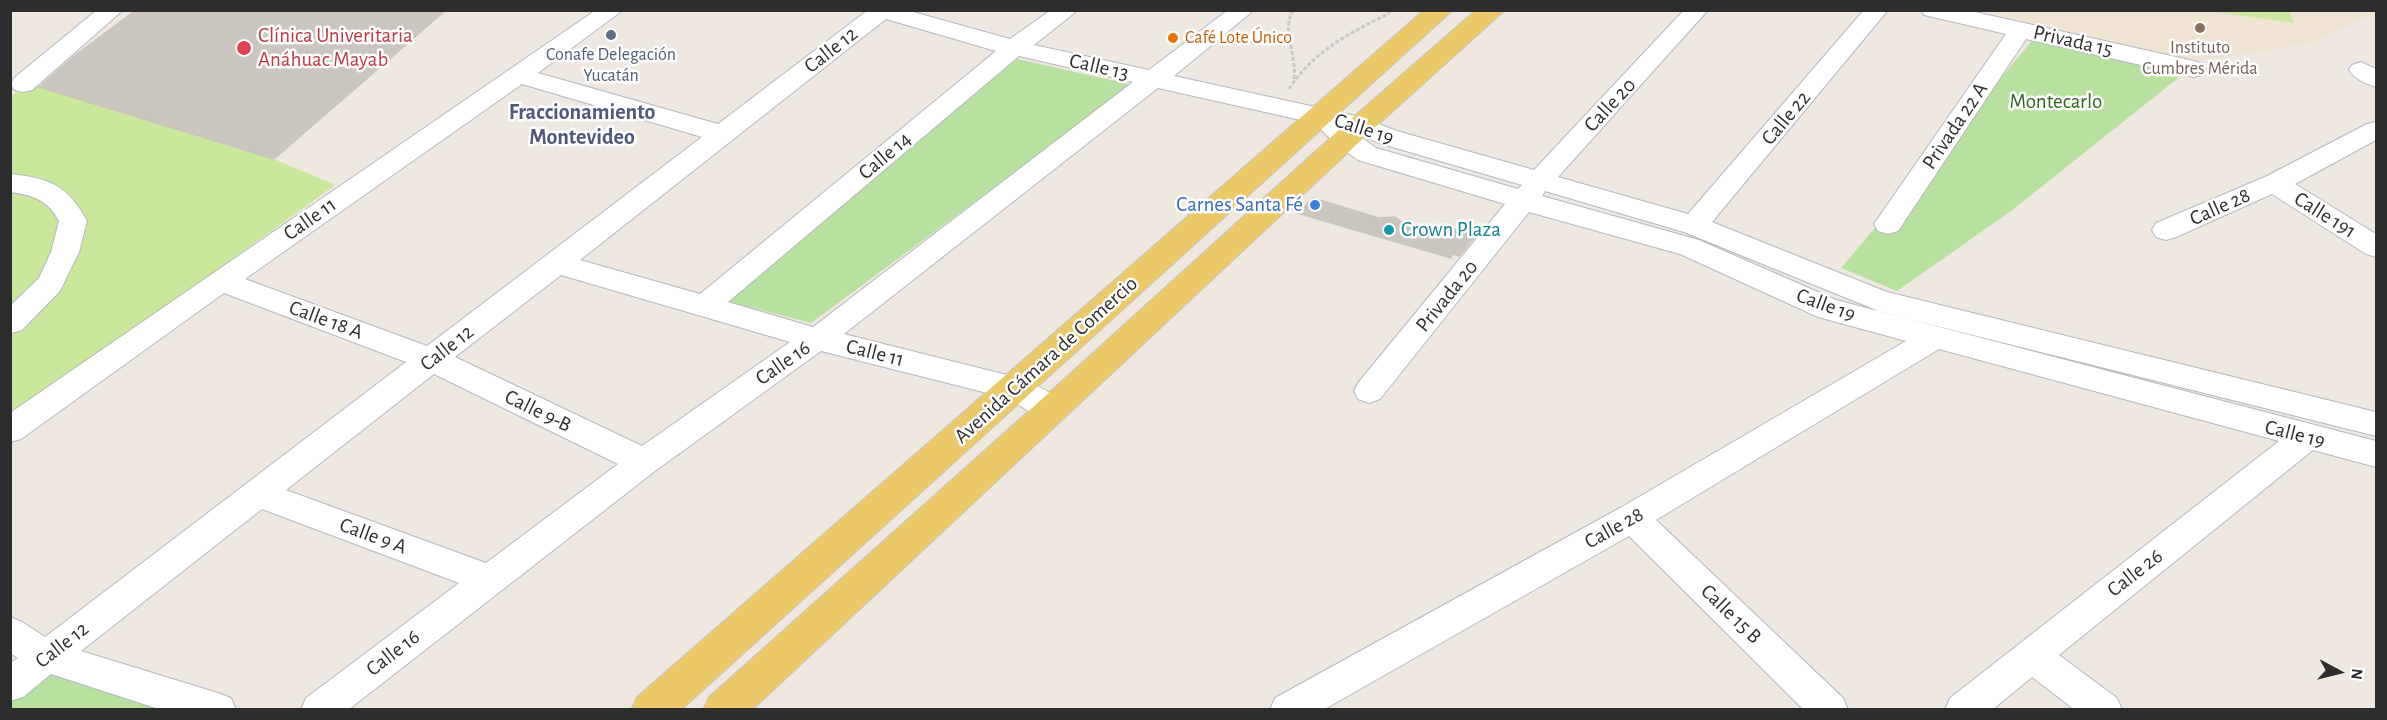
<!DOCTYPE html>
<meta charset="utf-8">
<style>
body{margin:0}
#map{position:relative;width:2387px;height:720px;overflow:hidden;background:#eee8e1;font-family:"Alegreya Sans",sans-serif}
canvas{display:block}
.frame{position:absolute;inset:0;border:12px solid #2d2d2d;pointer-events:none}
.north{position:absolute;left:2309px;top:642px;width:60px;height:60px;-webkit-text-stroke:4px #fff;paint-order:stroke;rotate:97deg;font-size:16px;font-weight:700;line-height:24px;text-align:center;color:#2d2d2d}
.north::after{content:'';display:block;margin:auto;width:21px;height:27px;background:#2d2d2d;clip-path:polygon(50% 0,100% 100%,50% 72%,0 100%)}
</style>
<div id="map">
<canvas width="2387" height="720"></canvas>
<div class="frame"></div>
<div class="north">N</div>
</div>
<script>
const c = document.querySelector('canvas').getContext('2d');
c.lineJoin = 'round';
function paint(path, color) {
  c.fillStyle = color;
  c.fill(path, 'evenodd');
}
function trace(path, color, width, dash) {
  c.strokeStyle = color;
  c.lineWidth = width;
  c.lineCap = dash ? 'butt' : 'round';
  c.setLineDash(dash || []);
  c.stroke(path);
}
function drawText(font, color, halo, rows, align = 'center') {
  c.font = font + ' "Alegreya Sans",sans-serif';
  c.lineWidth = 5;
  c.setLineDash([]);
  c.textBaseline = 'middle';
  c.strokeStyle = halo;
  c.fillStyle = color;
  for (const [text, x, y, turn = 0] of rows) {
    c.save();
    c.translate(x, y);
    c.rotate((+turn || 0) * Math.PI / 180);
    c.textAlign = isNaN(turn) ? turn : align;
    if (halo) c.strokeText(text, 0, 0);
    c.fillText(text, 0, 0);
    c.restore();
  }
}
const education = new Path2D(`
 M 2376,10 L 2376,13 L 2311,43 L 2196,61 L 1983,11 Z`);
const green = new Path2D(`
 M 2036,36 L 2182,75 L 2011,211 L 1897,291 L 1841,268 Z
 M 1017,59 L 1133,85 L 811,323 L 726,301 Z
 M 42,666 L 183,710 L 11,710 L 11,692 Z`);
const pitch = new Path2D(`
 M 2209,11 L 2289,11 L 2294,23 Z
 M 34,85 L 274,159 L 335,185 L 11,419 L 11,95 Z`);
const building = new Path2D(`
 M 136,10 L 446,10 L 274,159 L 39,87 L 73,57 Z
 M 1313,198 L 1379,218 L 1395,217 L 1407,226 L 1435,232 L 1447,227 L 1476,235 L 1459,256 L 1452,254 L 1451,258 L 1297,213 Z`);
const path = new Path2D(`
 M 1293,10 C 1281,32 1297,54 1294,79
 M 1289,89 C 1313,52 1349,33 1388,14 L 1391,10`);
const minor = new Path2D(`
 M 97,10 L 123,10 L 32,90 L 23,92 L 14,90 L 11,84 L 14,78 Z
 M 596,10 L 623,10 L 538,73 L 718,124 L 868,10 L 906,10 L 1010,39 L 1051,10 L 1078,10 L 1034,45 L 1149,70 L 1228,10 L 1254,10 L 1174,76 L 1361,117 L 1397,131 L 1534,170 L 1684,10 L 1708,10 L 1558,177 L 1688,214 L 1864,10 L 1888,10 L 1712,222 L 1887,292 L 2376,412 L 2376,436 L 1881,312 L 1684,232 L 1545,191 L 1542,196 L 1699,240 L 1836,300 L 2376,441 L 2376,467 L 2313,450 L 2059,655 L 2117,698 L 2122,710 L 2075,710 L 2032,677 L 1992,710 L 1945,710 L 1950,698 L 2279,441 L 1939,349 L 1656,520 L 1843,698 L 1848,710 L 1804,710 L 1629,536 L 1323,710 L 1270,710 L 1275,698 L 1620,508 L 1906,341 L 1818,317 L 1680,254 L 1529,212 L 1380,399 L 1369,403 L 1358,399 L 1354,391 L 1358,383 L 1505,204 L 1358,160 L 1337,145 L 1314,123 L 1158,88 L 844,334 L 1027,380 L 1064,401 L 1068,410 L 1064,419 L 1053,422 L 1042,419 L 1007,398 L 821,351 L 655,471 L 348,710 L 301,710 L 306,698 L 459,583 L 262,509 L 81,651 L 218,693 L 231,698 L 236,710 L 162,710 L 51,674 L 23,697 L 10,701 L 10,663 L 18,658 L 10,653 L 10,617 L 22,622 L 45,637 L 406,362 L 224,293 L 21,439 L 10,442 L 10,413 ZM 886,19 L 996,51 L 700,294 L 580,260 ZM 1019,56 L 1133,82 L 813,327 L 728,302 ZM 522,84 L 702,137 L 427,346 L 245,279 ZM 1354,132 L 1379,143 L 1522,185 L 1518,189 L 1376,148 ZM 561,275 L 790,342 L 642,446 L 455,357 ZM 434,374 L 618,464 L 486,563 L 286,490 Z
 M 1921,10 L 1966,10 L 2194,61 L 2203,64 L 2206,69 L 2203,74 L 2194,77 L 2026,39 L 1898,231 L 1888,234 L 1878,231 L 1874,224 L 2006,34 L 1924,15 Z
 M 2361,62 L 2376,69 L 2376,87 C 2366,84 2355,79 2349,70 L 2352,65 Z
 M 2376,122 L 2376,140 L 2295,184 L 2376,234 L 2376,257 L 2366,254 L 2272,194 L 2176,237 L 2166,240 L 2156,237 L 2152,230 L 2156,223 L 2265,177 L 2367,124 Z
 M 10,174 C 50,178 67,185 87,221 L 79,252 L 60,291 L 22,330 L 12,333 L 10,306 L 39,278 L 51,252 L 59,221 C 48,200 33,195 10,192 Z`);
const major = new Path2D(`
 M 1424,10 L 1453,10 L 681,710 L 631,710 L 637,697 Z
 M 1476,10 L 1505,10 L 1371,131 L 752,710 L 703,710 L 709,697 L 1041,400 L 1351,119 Z`);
const markers = [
 [2200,28,6,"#8d6e63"],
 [611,35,6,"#5c6f8a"],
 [1173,38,6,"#e8710a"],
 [244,48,8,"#e0444e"],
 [1315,205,6,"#3f7fe0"],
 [1389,230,6,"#0f9aa8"]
];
const farFoodnames = [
 ["Café Lote Único",1185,38]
];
const farEducationnames = [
 ["Instituto",2200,48],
 ["Cumbres Mérida",2200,69]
];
const farServicenames = [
 ["Conafe Delegación",611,55],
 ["Yucatán",611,76]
];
const healthNames = [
 ["Clínica Univeritaria",258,36],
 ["Anáhuac Mayab",258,60]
];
const streetNames = [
 ["Privada 15",2073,41,13],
 ["Calle 12",831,50,-38],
 ["Calle 13",1099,67,13],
 ["Calle 20",1610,105,-47],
 ["Calle 22",1786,118,-50],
 ["Privada 22 A",1955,126,-56],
 ["Calle 19",1364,129,18],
 ["Calle 14",885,156,-40],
 ["Calle 28",2220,207,-24],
 ["Calle 191",2325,215,32],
 ["Calle 11",310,219,-35],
 ["Privada 20",1447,296,-51],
 ["Calle 19",1826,305,20],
 ["Calle 18 A",326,320,20],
 ["Calle 12",447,348,-38],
 ["Calle 11",875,353,14],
 ["Avenida Cámara de Comercio",1046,360,-42],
 ["Calle 16",783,363,-35],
 ["Calle 9-B",538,411,26],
 ["Calle 19",2295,434,14],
 ["Calle 28",1614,528,-29],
 ["Calle 9 A",373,536,20],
 ["Calle 26",2135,573,-38],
 ["Calle 15 B",1731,614,44],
 ["Calle 12",62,645,-38],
 ["Calle 16",393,653,-38]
];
const parkNames = [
 ["Montecarlo",2056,102]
];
const shopNames = [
 ["Carnes Santa Fé",1303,205]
];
const cultureNames = [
 ["Crown Plaza",1401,230]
];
const neighbourhoodNames = [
 ["Fraccionamiento",582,112],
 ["Montevideo",582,137]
];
paint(education, '#eee4d1');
paint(green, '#b8e1a0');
paint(pitch, '#cae89c');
paint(building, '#cac6bf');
trace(building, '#cac4ba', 1.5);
trace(minor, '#b4b7c0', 2);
trace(major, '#c8c8c8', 2);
trace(path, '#c8c8c8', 3, [4, 2]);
paint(minor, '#fff');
paint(major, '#ebc968');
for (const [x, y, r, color] of markers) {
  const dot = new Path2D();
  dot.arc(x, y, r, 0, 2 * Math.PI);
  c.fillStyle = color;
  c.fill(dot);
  trace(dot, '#fff', 2);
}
drawText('18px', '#c56008', '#fff', farFoodnames, 'left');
drawText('18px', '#785e54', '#fff', farEducationnames);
drawText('18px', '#4e5e75', '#fff', farServicenames);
drawText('21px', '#be3a42', '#fff', healthNames, 'left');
drawText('21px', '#2d2d2d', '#fff', streetNames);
drawText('21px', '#30691e', '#fff', parkNames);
drawText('21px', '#366cbe', '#fff', shopNames, 'right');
drawText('21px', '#0d838f', '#fff', cultureNames, 'left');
drawText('bold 22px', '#4f587d', '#fff', neighbourhoodNames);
</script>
